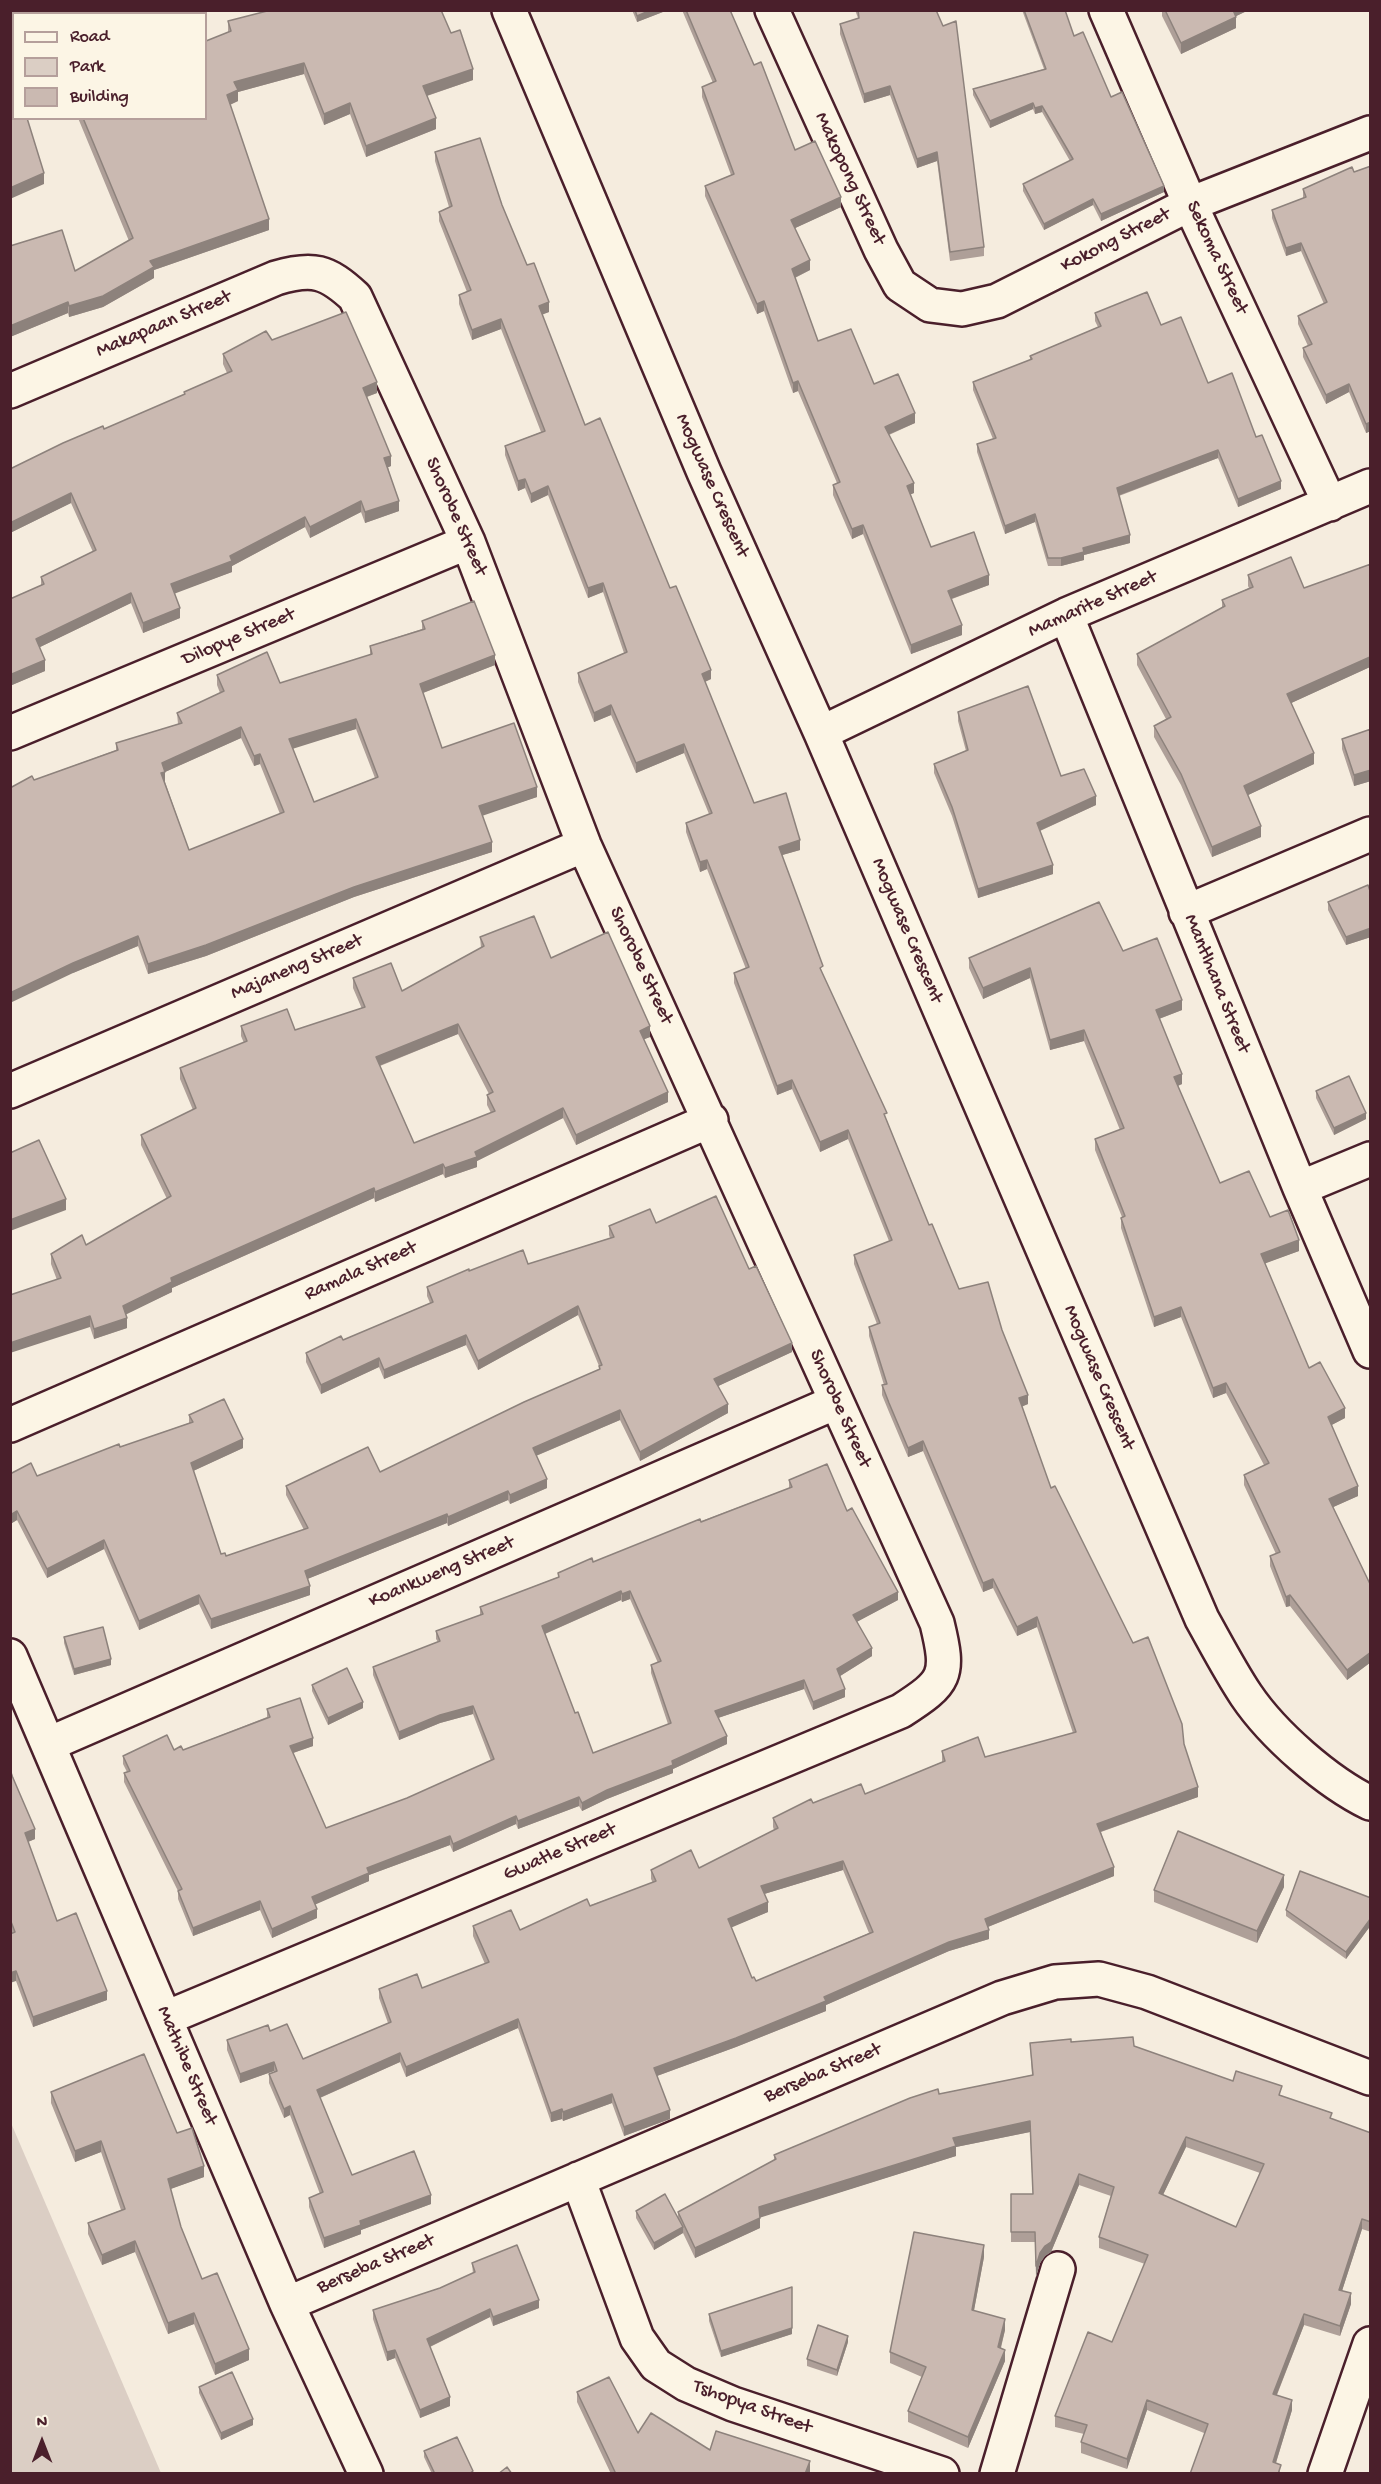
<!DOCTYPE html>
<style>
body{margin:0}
#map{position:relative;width:1381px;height:2484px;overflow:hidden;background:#f5ecde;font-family:"Gochi Hand",sans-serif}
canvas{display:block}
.frame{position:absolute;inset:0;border:12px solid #4a1f2b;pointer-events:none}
.legend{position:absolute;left:12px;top:12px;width:195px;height:108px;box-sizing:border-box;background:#fcf5e5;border:2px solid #b59f9b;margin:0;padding:8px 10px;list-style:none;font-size:18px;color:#4a1f2b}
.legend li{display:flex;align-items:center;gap:12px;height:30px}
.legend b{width:30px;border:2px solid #b59f9b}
.north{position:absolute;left:12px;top:2412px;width:60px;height:60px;-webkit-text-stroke:4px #fcf5e5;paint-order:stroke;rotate:0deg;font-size:16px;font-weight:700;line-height:24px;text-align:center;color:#4a1f2b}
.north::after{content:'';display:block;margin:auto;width:21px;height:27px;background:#4a1f2b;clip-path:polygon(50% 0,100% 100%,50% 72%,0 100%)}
</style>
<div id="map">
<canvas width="1381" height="2484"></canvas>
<div class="frame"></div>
<ul class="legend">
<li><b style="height:8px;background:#fcf5e5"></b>Road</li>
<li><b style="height:16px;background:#dbcec4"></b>Park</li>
<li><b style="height:16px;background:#cab9b1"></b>Building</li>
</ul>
<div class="north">N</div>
</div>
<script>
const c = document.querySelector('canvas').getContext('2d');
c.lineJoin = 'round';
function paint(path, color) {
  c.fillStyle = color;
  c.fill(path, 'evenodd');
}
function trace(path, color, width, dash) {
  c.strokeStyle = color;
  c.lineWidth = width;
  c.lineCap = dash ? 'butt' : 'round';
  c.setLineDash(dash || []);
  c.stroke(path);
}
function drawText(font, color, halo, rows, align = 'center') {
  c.font = font + ' "Gochi Hand",sans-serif';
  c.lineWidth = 4.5;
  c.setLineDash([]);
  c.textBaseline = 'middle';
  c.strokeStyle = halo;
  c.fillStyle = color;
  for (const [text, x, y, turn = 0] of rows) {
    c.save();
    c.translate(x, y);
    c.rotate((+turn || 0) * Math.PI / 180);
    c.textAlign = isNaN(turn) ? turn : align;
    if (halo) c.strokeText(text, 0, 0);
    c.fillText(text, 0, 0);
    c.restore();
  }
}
const green = new Path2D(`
 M 11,2123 L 161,2473 L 11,2473 Z`);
const street = new Path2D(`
 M 509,10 L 704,472 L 821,733 L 1202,1619 C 1216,1644 1230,1671 1246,1695 C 1273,1735 1327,1782 1370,1803
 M 772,10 L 881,250 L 900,285 L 930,305 L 962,309 L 997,301 L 1190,204 L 1370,133
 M 1106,10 L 1190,204 L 1330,504
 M 99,14 L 107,10
 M 10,51 L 14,50
 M 10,391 L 276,278 C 313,267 327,271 355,297 L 468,542 L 584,845 L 937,1623 C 950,1676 946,1682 901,1711 L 166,2018
 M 1066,615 L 1300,1188 L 1370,1351
 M 10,733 L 468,542
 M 821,733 L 1066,615 L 1370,486
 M 1186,912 L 1370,834
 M 10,1091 L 584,845
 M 1300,1188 L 1370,1159
 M 10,1425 L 711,1120
 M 10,1656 L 287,2304 L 366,2474
 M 49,1744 L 836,1402
 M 578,2179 L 637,2338 L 656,2365 L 686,2384 L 733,2404 L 942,2474
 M 287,2304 L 1002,1998 L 1055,1982 L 1099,1979 L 1147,1992 L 1370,2078
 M 997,2474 L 1058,2269
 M 1325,2474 L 1370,2344`);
const wall = new Path2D(`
 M 632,10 L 668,10 L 637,22 Z
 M 682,10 L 730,10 L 754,65 L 795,150 L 841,207 L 795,228 L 810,270 L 795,278 L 818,341 L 874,384 L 915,423 L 889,435 L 914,493 L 910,494 L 931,547 L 989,585 L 952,599 L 962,635 L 911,654 L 863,534 L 852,539 L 833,495 L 833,485 L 837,483 L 798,391 L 793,393 L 764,311 L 757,314 L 705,196 L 705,186 L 731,175 L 702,97 L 702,87 L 713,83 Z
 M 855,10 L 936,10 L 984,247 L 984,256 L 950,261 L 937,161 L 917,168 L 890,95 L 864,103 L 840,34 L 840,24 L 858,18 Z
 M 1022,10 L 1065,10 L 1074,36 L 1111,97 L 1164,192 L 1101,221 L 1093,205 L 1044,230 L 1023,191 L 1023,184 L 1070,161 L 1042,112 L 1035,114 L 1033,109 L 990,128 L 973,95 L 973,89 L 1044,69 Z
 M 1162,10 L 1249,10 L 1236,16 L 1236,28 L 1181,54 L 1162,16 Z
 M 228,21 L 473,80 L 427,96 L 436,129 L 366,157 L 350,114 L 324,125 L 304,74 L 238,92 L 238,101 L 230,105 L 269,230 L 154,270 L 154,278 L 103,307 L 69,317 L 68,313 L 10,337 L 75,271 L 129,241 L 78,118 L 206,118 L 228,32 Z
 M 435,152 L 502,205 L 527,265 L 549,312 L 542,314 L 585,425 L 670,588 L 711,679 L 705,682 L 754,803 L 800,850 L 782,855 L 823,975 L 887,1121 L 929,1225 L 959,1289 L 1002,1330 L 1028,1404 L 1022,1406 L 1051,1488 L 1133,1643 L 1184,1744 L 1198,1797 L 1101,1832 L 1114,1876 L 988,1927 L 989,1939 L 949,1951 L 826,2005 L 826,2011 L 736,2047 L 657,2076 L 670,2119 L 624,2136 L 612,2103 L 563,2121 L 562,2119 L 551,2122 L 518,2028 L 406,2077 L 400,2062 L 320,2098 L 352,2175 L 431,2204 L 361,2230 L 361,2234 L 324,2248 L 309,2207 L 309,2198 L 320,2194 L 290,2115 L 284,2118 L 269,2083 L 269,2074 L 274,2072 L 274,2071 L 240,2083 L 227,2050 L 227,2040 L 270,2031 L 303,2059 L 388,2023 L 379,1998 L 379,1989 L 422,1988 L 485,1964 L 473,1936 L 473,1926 L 520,1930 L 653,1883 L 651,1879 L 651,1870 L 699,1868 L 774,1830 L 773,1827 L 773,1818 L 813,1803 L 865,1794 L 942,1762 L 942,1751 L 985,1757 L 1073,1733 L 1037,1627 L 1017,1636 L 993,1588 L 983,1592 L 923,1451 L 908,1457 L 889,1412 L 882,1395 L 882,1385 L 884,1385 L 869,1336 L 869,1327 L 877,1324 L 854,1264 L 854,1255 L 889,1241 L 848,1139 L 820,1152 L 792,1089 L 777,1095 L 734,983 L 734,973 L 746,969 L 707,869 L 700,872 L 686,832 L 686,823 L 709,814 L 684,753 L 636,773 L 611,715 L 594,722 L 578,682 L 578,673 L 624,653 L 603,592 L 588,598 L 548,495 L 531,503 L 525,488 L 518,491 L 505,455 L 505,446 L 541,432 L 501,329 L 472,340 L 459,304 L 459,295 L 467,292 L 439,221 L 439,212 L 449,207 L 435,161 ZM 843,1870 L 869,1933 L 756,1981 L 752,1978 L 731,1927 L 768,1912 L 764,1894 Z
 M 1371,166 L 1371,431 L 1366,433 L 1349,392 L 1326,404 L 1303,357 L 1303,348 L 1308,346 L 1298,324 L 1298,316 L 1324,304 L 1301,251 L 1286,256 L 1272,218 L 1272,210 L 1303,198 L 1303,189 Z
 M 1095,313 L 1161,325 L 1208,383 L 1256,437 L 1281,489 L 1238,507 L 1218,458 L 1119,496 L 1130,543 L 1084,555 L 1084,560 L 1061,566 L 1048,566 L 1035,522 L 1005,534 L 977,452 L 977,444 L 993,439 L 973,390 L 973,382 L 1030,360 L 1030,356 L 1098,327 L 1095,321 Z
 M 272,340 L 377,393 L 367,397 L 391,466 L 388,467 L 399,511 L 365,523 L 361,512 L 310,538 L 305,527 L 232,566 L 232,572 L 174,593 L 180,618 L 143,633 L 131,603 L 40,647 L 45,671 L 12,685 L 10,682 L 10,599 L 41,586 L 41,577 L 93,552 L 71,503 L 10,533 L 10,469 L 184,395 L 184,392 L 227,373 L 223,364 L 223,354 Z
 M 1371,564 L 1371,670 L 1370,667 L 1291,703 L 1314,764 L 1248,795 L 1261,837 L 1212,857 L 1181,785 L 1154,737 L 1154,726 L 1166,719 L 1137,665 L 1137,654 L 1222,608 L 1222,600 L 1249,588 L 1248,586 L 1248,575 L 1304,588 Z
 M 422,621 L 495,665 L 423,693 L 442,748 L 537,797 L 482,815 L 492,852 L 354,897 L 206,956 L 148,974 L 138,946 L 73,973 L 34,780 L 116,750 L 116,743 L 178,724 L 177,713 L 220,693 L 217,685 L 217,675 L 280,683 L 370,655 L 370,646 L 422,629 ZM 356,729 L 375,778 L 314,802 L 292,748 ZM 241,738 L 254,766 L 260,764 L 280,814 L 189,850 L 165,782 L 165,772 Z
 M 958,712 L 1061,776 L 1096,805 L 1040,831 L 1053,874 L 978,898 L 952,816 L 934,773 L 934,764 L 966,751 L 958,721 Z
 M 1371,729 L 1371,781 L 1354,786 L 1342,749 L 1342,739 Z
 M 1370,891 L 1371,891 L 1371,937 L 1346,945 L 1328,910 L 1328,902 Z
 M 480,937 L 551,958 L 650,1037 L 644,1039 L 668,1102 L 576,1145 L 563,1118 L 477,1161 L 477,1167 L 445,1178 L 443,1174 L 375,1202 L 374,1198 L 172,1288 L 172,1292 L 125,1314 L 127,1328 L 94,1339 L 90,1327 L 57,1280 L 51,1264 L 51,1254 L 86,1245 L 167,1199 L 141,1145 L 141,1135 L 193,1110 L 180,1079 L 180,1068 L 244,1043 L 241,1036 L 241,1026 L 295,1030 L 362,1009 L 353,988 L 353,978 L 402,991 L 481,948 ZM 458,1034 L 489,1094 L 487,1095 L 487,1105 L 491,1113 L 414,1143 L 380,1066 Z
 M 1123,951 L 1182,1010 L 1159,1019 L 1182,1084 L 1178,1086 L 1220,1183 L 1270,1217 L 1299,1251 L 1265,1263 L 1309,1368 L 1345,1418 L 1331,1425 L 1358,1496 L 1333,1507 L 1371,1586 L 1371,1662 L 1347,1680 L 1290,1606 L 1286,1607 L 1270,1566 L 1270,1556 L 1276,1554 L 1244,1485 L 1244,1475 L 1264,1465 L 1226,1393 L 1213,1398 L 1181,1317 L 1154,1327 L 1121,1228 L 1121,1218 L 1122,1217 L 1095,1150 L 1095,1139 L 1120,1130 L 1084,1041 L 1050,1050 L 1030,978 L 983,999 L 969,968 L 969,958 Z
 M 1316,1091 L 1366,1119 L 1334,1135 L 1316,1098 Z
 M 656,1223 L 749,1269 L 792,1352 L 718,1386 L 728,1413 L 640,1461 L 620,1420 L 536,1456 L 547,1488 L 510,1504 L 508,1500 L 448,1526 L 447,1523 L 307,1579 L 310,1595 L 211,1629 L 199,1604 L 139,1630 L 104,1549 L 47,1578 L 17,1520 L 12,1523 L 10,1521 L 10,1474 L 37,1476 L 189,1423 L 189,1415 L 243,1448 L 193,1471 L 221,1554 L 226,1556 L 304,1530 L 286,1495 L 286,1486 L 380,1472 L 599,1370 L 599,1366 L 578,1315 L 478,1370 L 466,1345 L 384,1379 L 379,1367 L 321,1394 L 306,1362 L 306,1353 L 343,1340 L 430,1303 L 427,1296 L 427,1287 L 469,1271 L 528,1264 L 610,1238 L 609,1235 L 609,1226 Z
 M 789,1480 L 847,1511 L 898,1600 L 856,1622 L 872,1656 L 840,1676 L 845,1697 L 813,1710 L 804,1689 L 718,1718 L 727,1744 L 673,1769 L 673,1773 L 607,1799 L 582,1811 L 579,1806 L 518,1829 L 516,1824 L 453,1852 L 450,1845 L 369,1875 L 369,1881 L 315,1904 L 317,1918 L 272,1938 L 260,1910 L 193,1936 L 178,1899 L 178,1891 L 124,1782 L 124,1773 L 127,1772 L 123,1764 L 123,1756 L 174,1750 L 183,1750 L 267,1717 L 267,1709 L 313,1746 L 293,1753 L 326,1828 L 407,1798 L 491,1761 L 473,1714 L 440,1723 L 399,1740 L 373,1675 L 373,1667 L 438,1642 L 436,1639 L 436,1631 L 480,1615 L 480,1607 L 558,1577 L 558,1573 L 593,1562 L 789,1488 ZM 630,1599 L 658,1663 L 651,1665 L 651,1673 L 668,1724 L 593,1753 L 575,1713 L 545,1634 L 621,1600 L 622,1602 Z
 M 64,1637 L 111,1665 L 74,1675 L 64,1643 Z
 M 312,1685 L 363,1708 L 328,1725 L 312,1691 Z
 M 10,1763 L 13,1777 L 35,1839 L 28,1842 L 57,1921 L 107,2000 L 33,2027 L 16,1981 L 12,1933 L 10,1929 Z
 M 1284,1887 L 1257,1943 L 1154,1902 L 1154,1890 Z
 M 1371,1898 L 1371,1925 L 1346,1959 L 1286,1916 L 1286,1910 Z
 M 1071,2042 L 1134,2046 L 1233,2081 L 1282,2096 L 1332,2119 L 1371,2133 L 1371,2232 L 1362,2229 L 1342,2291 L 1351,2304 L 1340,2336 L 1304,2325 L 1277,2395 L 1292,2410 L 1276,2463 L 1281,2474 L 1204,2433 L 1147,2410 L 1127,2469 L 1081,2453 L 1081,2442 L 1084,2434 L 1055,2427 L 1055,2416 L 1112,2342 L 1145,2264 L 1099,2248 L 1099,2237 L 1111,2196 L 1079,2185 L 1051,2252 L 1045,2256 L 1040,2263 L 1036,2277 L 1035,2242 L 1011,2242 L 1011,2194 L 1033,2194 L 1030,2132 L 956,2147 L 956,2156 L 760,2217 L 760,2228 L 695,2258 L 683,2233 L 654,2250 L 636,2218 L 636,2211 L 678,2218 L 678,2212 L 774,2160 L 774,2155 L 939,2094 L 1032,2075 L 1030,2043 ZM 1186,2147 L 1260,2173 L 1236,2227 L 1163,2195 Z
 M 51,2092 L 177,2133 L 204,2177 L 170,2189 L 181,2227 L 202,2279 L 249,2360 L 215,2375 L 194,2324 L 168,2334 L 135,2252 L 102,2265 L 88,2234 L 88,2223 L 121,2210 L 101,2152 L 75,2162 L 51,2103 Z
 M 984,2257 L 974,2310 L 1005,2330 L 1001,2348 L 1005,2361 L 968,2448 L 908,2422 L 908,2411 L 922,2377 L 890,2363 L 890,2352 Z
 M 472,2263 L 539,2308 L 493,2326 L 490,2317 L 430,2347 L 450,2406 L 420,2418 L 395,2358 L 387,2361 L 373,2319 L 373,2310 L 440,2288 L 473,2274 Z
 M 709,2314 L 792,2334 L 721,2357 L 709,2321 Z
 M 848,2342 L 837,2376 L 807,2366 L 807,2359 Z
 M 199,2387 L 253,2425 L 221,2440 L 199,2393 Z
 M 577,2392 L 638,2433 L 810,2472 L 809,2474 L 611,2474 L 577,2402 Z
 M 424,2451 L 473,2474 L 432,2474 L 424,2457 Z`);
const shadedWall = new Path2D(`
 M 651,10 L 668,10 L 637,22 L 637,16 Z
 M 1232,10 L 1249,10 L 1232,18 Z
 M 1236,17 L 1236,28 L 1181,54 L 1181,43 Z
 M 304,63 L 304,74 L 238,92 L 238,101 L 227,106 L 227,95 L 234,82 Z
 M 473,69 L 473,80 L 423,97 L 423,86 Z
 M 890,86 L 890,95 L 864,103 L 864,94 Z
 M 350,103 L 350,114 L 324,125 L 324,114 Z
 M 1033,103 L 1033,109 L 990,128 L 990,121 Z
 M 1042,106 L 1042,112 L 1035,114 L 1035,108 Z
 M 436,118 L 436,129 L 366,157 L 366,146 Z
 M 937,152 L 937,161 L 917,168 L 917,159 Z
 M 44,173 L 44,184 L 10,199 L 10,188 Z
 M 1164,186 L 1164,192 L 1101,221 L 1101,214 Z
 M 841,197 L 841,207 L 791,230 L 791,220 Z
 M 1093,199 L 1093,205 L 1044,230 L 1044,224 Z
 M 269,219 L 269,230 L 154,270 L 154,278 L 103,307 L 69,317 L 69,306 L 150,261 Z
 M 1301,243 L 1301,251 L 1286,256 L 1286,248 Z
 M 810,260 L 810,270 L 792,279 L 792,269 Z
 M 764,301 L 764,311 L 757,314 L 757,304 Z
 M 68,302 L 68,313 L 10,337 L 10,326 Z
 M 549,302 L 549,312 L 539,316 L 539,306 Z
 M 501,319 L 501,329 L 472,340 L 472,330 Z
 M 798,381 L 798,391 L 793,393 L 793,383 Z
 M 377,382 L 377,393 L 363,398 L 363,388 Z
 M 1349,384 L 1349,392 L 1326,404 L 1326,395 Z
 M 915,413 L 915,423 L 885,436 L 885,427 Z
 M 1371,422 L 1371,431 L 1366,433 L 1366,424 Z
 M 1218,450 L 1218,458 L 1117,496 L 1117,488 Z
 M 391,456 L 391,466 L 384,469 L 384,458 Z
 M 525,479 L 525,488 L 518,491 L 518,481 Z
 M 1281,481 L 1281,489 L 1238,507 L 1238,499 Z
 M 914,483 L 914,493 L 907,496 L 907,486 Z
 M 548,486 L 548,495 L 531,503 L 531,494 Z
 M 71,493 L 71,503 L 10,533 L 10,523 Z
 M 361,501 L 361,512 L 310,538 L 310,527 Z
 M 399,501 L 399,511 L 365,523 L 365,512 Z
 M 1035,514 L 1035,522 L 1005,534 L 1005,526 Z
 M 305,517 L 305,527 L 232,566 L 232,572 L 171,595 L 171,584 L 230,556 Z
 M 863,525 L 863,534 L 852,539 L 852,529 Z
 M 1130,535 L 1130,543 L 1084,555 L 1084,560 L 1061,566 L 1061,558 L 1083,548 Z
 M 989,575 L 989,585 L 948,600 L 948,591 Z
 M 603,583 L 603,592 L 588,598 L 588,588 Z
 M 131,593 L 131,603 L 36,649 L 36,639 Z
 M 180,608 L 180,618 L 143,633 L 143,623 Z
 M 962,625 L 962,635 L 911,654 L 911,645 Z
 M 495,655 L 495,665 L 420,694 L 420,684 Z
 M 1370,657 L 1370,667 L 1287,705 L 1287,694 Z
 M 45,660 L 45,671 L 12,685 L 12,674 Z
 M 711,670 L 711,679 L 702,683 L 702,674 Z
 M 611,705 L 611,715 L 594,722 L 594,713 Z
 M 356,719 L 356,729 L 289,750 L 289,739 Z
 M 241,727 L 241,738 L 165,772 L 165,782 L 161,783 L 162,763 Z
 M 684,744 L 684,753 L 636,773 L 636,763 Z
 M 1314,753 L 1314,764 L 1244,797 L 1244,786 Z
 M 260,754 L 260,764 L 254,766 L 254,756 Z
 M 1371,770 L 1371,781 L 1354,786 L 1354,775 Z
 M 537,787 L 537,797 L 479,817 L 479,806 Z
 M 1096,796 L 1096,805 L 1037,832 L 1037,823 Z
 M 1261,826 L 1261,837 L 1212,857 L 1212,847 Z
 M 800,840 L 800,850 L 779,856 L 779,847 Z
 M 492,842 L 492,852 L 354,897 L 206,956 L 148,974 L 148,964 L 354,887 Z
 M 707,860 L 707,869 L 700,872 L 700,862 Z
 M 1053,865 L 1053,874 L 978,898 L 978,889 Z
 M 1371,928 L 1371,937 L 1346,945 L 1346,937 Z
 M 138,936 L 138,946 L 73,973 L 10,1003 L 10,993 L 73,963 Z
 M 1030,968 L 1030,978 L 983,999 L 983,988 Z
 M 1182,1000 L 1182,1010 L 1156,1020 L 1156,1010 Z
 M 458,1024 L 458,1034 L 376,1067 L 376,1057 Z
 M 650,1026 L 650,1037 L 640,1041 L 640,1031 Z
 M 1084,1030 L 1084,1041 L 1050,1050 L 1050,1040 Z
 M 1182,1074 L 1182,1084 L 1174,1087 L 1174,1077 Z
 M 792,1080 L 792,1089 L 777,1095 L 777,1086 Z
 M 668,1092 L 668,1102 L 576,1145 L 576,1135 Z
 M 563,1108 L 563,1118 L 477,1161 L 477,1167 L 445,1178 L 445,1168 L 475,1152 Z
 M 1366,1113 L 1366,1119 L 1334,1135 L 1334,1128 Z
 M 848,1130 L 848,1139 L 820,1152 L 820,1142 Z
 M 443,1164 L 443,1174 L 375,1202 L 375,1192 Z
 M 374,1188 L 374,1198 L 172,1288 L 172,1292 L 123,1316 L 123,1306 L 171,1278 Z
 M 66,1199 L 66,1210 L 10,1231 L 10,1220 Z
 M 1299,1240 L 1299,1251 L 1261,1265 L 1261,1254 Z
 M 578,1306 L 578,1315 L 478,1370 L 478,1361 Z
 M 1181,1307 L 1181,1317 L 1154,1327 L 1154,1317 Z
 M 90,1316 L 90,1327 L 10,1353 L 10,1343 Z
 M 127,1318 L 127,1328 L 94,1339 L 94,1329 Z
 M 466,1335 L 466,1345 L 384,1379 L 384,1370 Z
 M 792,1343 L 792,1352 L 714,1388 L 714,1379 Z
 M 379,1358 L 379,1367 L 321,1394 L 321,1385 Z
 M 1226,1383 L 1226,1393 L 1213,1398 L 1213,1388 Z
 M 1028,1395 L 1028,1404 L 1019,1408 L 1019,1398 Z
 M 728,1404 L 728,1413 L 640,1461 L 640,1452 Z
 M 1345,1408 L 1345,1418 L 1328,1427 L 1328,1417 Z
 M 620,1410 L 620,1420 L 533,1457 L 533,1448 Z
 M 243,1439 L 243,1448 L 191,1472 L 191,1463 Z
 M 923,1441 L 923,1451 L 908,1457 L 908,1448 Z
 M 547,1479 L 547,1488 L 510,1504 L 510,1495 Z
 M 1358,1486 L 1358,1496 L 1329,1509 L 1329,1499 Z
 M 508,1491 L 508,1500 L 448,1526 L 448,1517 Z
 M 17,1511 L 17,1520 L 12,1523 L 12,1514 Z
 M 447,1514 L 447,1523 L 305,1580 L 305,1571 Z
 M 104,1540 L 104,1549 L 47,1578 L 47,1569 Z
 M 993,1579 L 993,1588 L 983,1592 L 983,1583 Z
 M 310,1586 L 310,1595 L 211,1629 L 211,1619 Z
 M 621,1591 L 621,1600 L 542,1635 L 542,1626 Z
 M 630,1591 L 630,1599 L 622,1602 L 622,1594 Z
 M 898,1592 L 898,1600 L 853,1624 L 853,1615 Z
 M 199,1595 L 199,1604 L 139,1630 L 139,1621 Z
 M 1290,1595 L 1290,1606 L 1286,1607 L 1286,1597 Z
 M 1037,1617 L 1037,1627 L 1017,1636 L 1017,1627 Z
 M 872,1648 L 872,1656 L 837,1678 L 837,1669 Z
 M 1371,1652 L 1371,1662 L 1347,1680 L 1347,1670 Z
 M 111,1659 L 111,1665 L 74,1675 L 74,1669 Z
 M 804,1680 L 804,1689 L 715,1719 L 715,1711 Z
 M 845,1689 L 845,1697 L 813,1710 L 813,1702 Z
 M 363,1702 L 363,1708 L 328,1725 L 328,1718 Z
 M 473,1706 L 473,1714 L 440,1723 L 399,1740 L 399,1732 L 440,1715 Z
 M 727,1736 L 727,1744 L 673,1769 L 673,1773 L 607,1799 L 582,1811 L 582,1803 L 607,1790 Z
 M 313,1738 L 313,1746 L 290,1754 L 290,1746 Z
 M 1198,1787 L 1198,1797 L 1097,1833 L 1097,1824 Z
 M 579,1797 L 579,1806 L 518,1829 L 518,1821 Z
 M 516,1816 L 516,1824 L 453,1852 L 453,1844 Z
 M 35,1829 L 35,1839 L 25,1843 L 25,1833 Z
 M 450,1836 L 450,1845 L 369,1875 L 369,1881 L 312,1906 L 312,1897 L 367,1868 Z
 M 843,1861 L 843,1870 L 761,1895 L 761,1886 Z
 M 1114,1867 L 1114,1876 L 985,1928 L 985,1919 Z
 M 1284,1875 L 1284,1887 L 1257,1943 L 1257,1931 Z
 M 260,1901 L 260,1910 L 193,1936 L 193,1928 Z
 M 768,1902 L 768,1912 L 728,1929 L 728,1919 Z
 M 317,1909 L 317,1918 L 272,1938 L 272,1929 Z
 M 1371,1918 L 1371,1925 L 1346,1959 L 1346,1952 Z
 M 989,1930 L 989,1939 L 949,1951 L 826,2005 L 826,2011 L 736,2047 L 654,2077 L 654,2068 L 824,1997 L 949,1942 Z
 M 16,1971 L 16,1981 L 10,1983 L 10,1973 Z
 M 107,1991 L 107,2000 L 33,2027 L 33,2017 Z
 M 518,2019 L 518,2028 L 406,2077 L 406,2067 Z
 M 400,2053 L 400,2062 L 317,2099 L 317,2090 Z
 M 274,2062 L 274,2071 L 240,2083 L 240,2074 Z
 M 612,2094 L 612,2103 L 563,2121 L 563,2112 Z
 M 290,2106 L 290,2115 L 284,2118 L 284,2109 Z
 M 562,2109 L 562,2119 L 551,2122 L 551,2113 Z
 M 670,2110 L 670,2119 L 624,2136 L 624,2127 Z
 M 1030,2121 L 1030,2132 L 956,2147 L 956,2156 L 759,2218 L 759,2207 L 953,2138 Z
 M 1186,2137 L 1186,2147 L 1159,2203 L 1159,2193 Z
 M 101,2141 L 101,2152 L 75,2162 L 75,2151 Z
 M 204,2166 L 204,2177 L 168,2190 L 168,2179 Z
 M 1079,2174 L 1079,2185 L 1051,2252 L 1045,2256 L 1040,2263 L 1036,2277 L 1036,2266 L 1040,2253 Z
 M 431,2195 L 431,2204 L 361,2230 L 361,2234 L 324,2248 L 324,2238 L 360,2221 Z
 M 760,2218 L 760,2228 L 695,2258 L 695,2248 Z
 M 1362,2219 L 1362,2229 L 1339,2300 L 1339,2290 Z
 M 683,2227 L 683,2233 L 654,2250 L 654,2243 Z
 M 135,2241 L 135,2252 L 102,2265 L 102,2255 Z
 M 984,2245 L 984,2257 L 972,2321 L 972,2310 Z
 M 1351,2293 L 1351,2304 L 1340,2336 L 1340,2326 Z
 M 539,2300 L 539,2308 L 493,2326 L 493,2317 Z
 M 490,2309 L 490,2317 L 427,2348 L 427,2339 Z
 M 194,2313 L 194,2324 L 168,2334 L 168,2323 Z
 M 1304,2314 L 1304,2325 L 1273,2404 L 1273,2394 Z
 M 1005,2319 L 1005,2330 L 998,2358 L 998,2347 Z
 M 792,2328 L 792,2334 L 721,2357 L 721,2351 Z
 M 848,2336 L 848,2342 L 837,2376 L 837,2370 Z
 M 249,2349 L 249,2360 L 215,2375 L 215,2364 Z
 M 395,2350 L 395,2358 L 387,2361 L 387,2352 Z
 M 1005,2350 L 1005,2361 L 968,2448 L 968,2437 Z
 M 450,2397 L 450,2406 L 420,2418 L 420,2410 Z
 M 1147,2400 L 1147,2410 L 1127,2469 L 1127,2459 Z
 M 1292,2400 L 1292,2410 L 1273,2472 L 1273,2462 Z
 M 253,2419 L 253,2425 L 221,2440 L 221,2433 Z
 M 810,2461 L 810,2472 L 809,2474 L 805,2474 Z`);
const building = new Path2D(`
 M 271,10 L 441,10 L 451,33 L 460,30 L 473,69 L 423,86 L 436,118 L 366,146 L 350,103 L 324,114 L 304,63 L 234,82 L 238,90 L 227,95 L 269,219 L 150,261 L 154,267 L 103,296 L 69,306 L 68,302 L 10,326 L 10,246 L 62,230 L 75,271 L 133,238 L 83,118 L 206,118 L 206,41 L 231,31 L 228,21 Z
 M 635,10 L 651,10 L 637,16 Z
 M 686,10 L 730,10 L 754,65 L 761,62 L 795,150 L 815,141 L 841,197 L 791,220 L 810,260 L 792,269 L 818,341 L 851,329 L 874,384 L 898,374 L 915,413 L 885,427 L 914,483 L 907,486 L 931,547 L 974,532 L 989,575 L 948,591 L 962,625 L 911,645 L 863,525 L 852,529 L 833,485 L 840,482 L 798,381 L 793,383 L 764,301 L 757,304 L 705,186 L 734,174 L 702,87 L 716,81 Z
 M 858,10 L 936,10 L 943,26 L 956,21 L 984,247 L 950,252 L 937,152 L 917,159 L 890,86 L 864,94 L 840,24 L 859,18 Z
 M 1024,10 L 1065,10 L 1074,36 L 1083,32 L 1111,97 L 1122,92 L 1164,186 L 1101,214 L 1093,199 L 1044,224 L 1023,184 L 1073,159 L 1042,106 L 1035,108 L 1033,103 L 990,121 L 973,89 L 1046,69 Z
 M 1165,10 L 1233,10 L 1236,17 L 1181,43 Z
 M 14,106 L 14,118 L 27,118 L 44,173 L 10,188 L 10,108 Z
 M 480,138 L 502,205 L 527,265 L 534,263 L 549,302 L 539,306 L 585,425 L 600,418 L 670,588 L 676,586 L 711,670 L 702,674 L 754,803 L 786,793 L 800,840 L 779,847 L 823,966 L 820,968 L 887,1113 L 884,1114 L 929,1225 L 932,1224 L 959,1289 L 988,1282 L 1002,1330 L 1028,1395 L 1019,1398 L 1051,1488 L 1055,1486 L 1133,1643 L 1148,1637 L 1182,1724 L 1184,1744 L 1198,1787 L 1097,1824 L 1114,1867 L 985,1919 L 989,1930 L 949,1942 L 824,1997 L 826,2001 L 736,2038 L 654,2068 L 670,2110 L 624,2127 L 612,2094 L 563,2112 L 562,2109 L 551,2113 L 518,2019 L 406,2067 L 400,2053 L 317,2090 L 352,2175 L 414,2151 L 431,2195 L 360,2221 L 361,2225 L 324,2238 L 309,2198 L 323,2192 L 290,2106 L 284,2109 L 269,2074 L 277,2071 L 274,2062 L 240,2074 L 227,2040 L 268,2025 L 270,2031 L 287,2024 L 303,2059 L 391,2022 L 379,1989 L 417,1974 L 422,1988 L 489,1962 L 473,1926 L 511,1910 L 520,1930 L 587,1899 L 590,1906 L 656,1881 L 651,1870 L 691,1850 L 699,1868 L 778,1828 L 773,1818 L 811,1799 L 813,1803 L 861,1784 L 865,1794 L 945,1761 L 942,1751 L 978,1737 L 985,1757 L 1076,1732 L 1037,1617 L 1017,1627 L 993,1579 L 983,1583 L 923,1441 L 908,1448 L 889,1403 L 882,1385 L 887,1384 L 869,1327 L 880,1323 L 854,1255 L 892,1240 L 848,1130 L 820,1142 L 792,1080 L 777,1086 L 734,973 L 749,967 L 707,860 L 700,862 L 686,823 L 712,813 L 684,744 L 636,763 L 611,705 L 594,713 L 578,673 L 627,652 L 603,583 L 588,588 L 548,486 L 531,494 L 525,479 L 518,481 L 505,446 L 545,431 L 501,319 L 472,330 L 459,295 L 471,290 L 439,212 L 452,206 L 435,152 ZM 843,1861 L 873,1932 L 756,1981 L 754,1977 L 752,1978 L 728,1919 L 768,1902 L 761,1886 Z
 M 1371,166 L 1371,422 L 1366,424 L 1349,384 L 1326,395 L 1303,348 L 1312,344 L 1298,316 L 1327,302 L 1301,243 L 1286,248 L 1272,210 L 1306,197 L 1303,189 L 1352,167 L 1354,172 Z
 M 1147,292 L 1161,325 L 1181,317 L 1208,383 L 1232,373 L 1256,437 L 1262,435 L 1281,481 L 1238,499 L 1218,450 L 1117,488 L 1130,535 L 1083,548 L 1084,552 L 1061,558 L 1048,558 L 1035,514 L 1005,526 L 977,444 L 996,438 L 973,382 L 1032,359 L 1030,356 L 1101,326 L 1095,313 Z
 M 346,312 L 377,382 L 363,388 L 391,456 L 384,458 L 399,501 L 365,512 L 361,501 L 310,527 L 305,517 L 230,556 L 232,561 L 171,584 L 180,608 L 143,623 L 131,593 L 36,639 L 45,660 L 12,674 L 10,671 L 10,599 L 44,584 L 41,577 L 96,550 L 71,493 L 10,523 L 10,469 L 63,443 L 103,426 L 104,429 L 185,394 L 184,392 L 232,371 L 223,354 L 266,331 L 272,340 Z
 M 1291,557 L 1304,588 L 1371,564 L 1371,659 L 1370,657 L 1287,694 L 1314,753 L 1244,786 L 1261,826 L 1212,847 L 1181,774 L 1154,726 L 1171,717 L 1137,654 L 1225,606 L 1222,600 L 1253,587 L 1248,575 Z
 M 474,601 L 495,655 L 420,684 L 442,748 L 514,723 L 537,787 L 479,806 L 492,842 L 354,887 L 206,945 L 148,964 L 138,936 L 73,963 L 10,993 L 10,788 L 32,776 L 34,780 L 118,750 L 116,743 L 182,723 L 177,713 L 224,691 L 217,675 L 267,652 L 280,683 L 372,654 L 370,646 L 425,629 L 422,621 ZM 356,719 L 378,777 L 314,802 L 289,739 ZM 241,727 L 254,756 L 260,754 L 284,812 L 189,850 L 161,773 L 165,772 L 162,763 Z
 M 1028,686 L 1061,776 L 1084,769 L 1096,796 L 1037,823 L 1053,865 L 978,889 L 952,807 L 934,764 L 968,750 L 958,712 Z
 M 1371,729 L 1371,770 L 1354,775 L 1342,739 Z
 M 1368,885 L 1370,891 L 1371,891 L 1371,928 L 1346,937 L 1328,902 Z
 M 1099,902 L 1123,951 L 1157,938 L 1182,1000 L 1156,1010 L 1182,1074 L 1174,1077 L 1220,1183 L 1249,1171 L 1270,1217 L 1288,1210 L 1299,1240 L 1261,1254 L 1309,1368 L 1320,1362 L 1345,1408 L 1328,1417 L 1358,1486 L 1329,1499 L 1371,1586 L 1371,1652 L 1347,1670 L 1290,1595 L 1286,1597 L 1270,1556 L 1280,1552 L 1244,1475 L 1269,1463 L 1226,1383 L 1213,1388 L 1181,1307 L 1154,1317 L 1121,1218 L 1125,1216 L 1095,1139 L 1124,1128 L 1084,1030 L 1050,1040 L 1030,968 L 983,988 L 969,958 Z
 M 534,916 L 551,958 L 608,932 L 650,1026 L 640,1031 L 668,1092 L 576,1135 L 563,1108 L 475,1152 L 477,1157 L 445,1168 L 443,1164 L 375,1192 L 374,1188 L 171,1278 L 172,1282 L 123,1306 L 127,1318 L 94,1329 L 90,1316 L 10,1343 L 10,1295 L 61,1278 L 51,1254 L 82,1235 L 86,1245 L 171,1196 L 141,1135 L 196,1108 L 180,1068 L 247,1041 L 241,1026 L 287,1009 L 295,1030 L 365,1007 L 353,978 L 391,963 L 402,991 L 484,946 L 480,937 ZM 458,1024 L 493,1092 L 487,1095 L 495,1111 L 414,1143 L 376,1057 Z
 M 1349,1076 L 1366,1113 L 1334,1128 L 1316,1091 Z
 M 39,1140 L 66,1199 L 10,1220 L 10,1153 Z
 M 716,1196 L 749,1269 L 756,1266 L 792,1343 L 714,1379 L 728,1404 L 640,1452 L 620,1410 L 533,1448 L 547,1479 L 510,1495 L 508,1491 L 448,1517 L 447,1514 L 305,1571 L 310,1586 L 211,1619 L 199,1595 L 139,1621 L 104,1540 L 47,1569 L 17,1511 L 12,1514 L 10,1512 L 10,1474 L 31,1463 L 37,1476 L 119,1444 L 120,1447 L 193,1422 L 189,1415 L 224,1399 L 243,1439 L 191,1463 L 221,1554 L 225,1553 L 226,1556 L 308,1528 L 286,1486 L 368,1447 L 380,1472 L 524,1402 L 600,1369 L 599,1366 L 602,1365 L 578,1306 L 478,1361 L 466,1335 L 384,1370 L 379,1358 L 321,1385 L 306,1353 L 341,1336 L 343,1340 L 433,1302 L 427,1287 L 469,1269 L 469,1271 L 523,1250 L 528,1264 L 614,1237 L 609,1226 L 650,1209 L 656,1223 Z
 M 827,1464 L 847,1511 L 852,1508 L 898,1592 L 853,1615 L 872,1648 L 837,1669 L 845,1689 L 813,1702 L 804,1680 L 715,1711 L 727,1736 L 672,1761 L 673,1765 L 607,1790 L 582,1803 L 579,1797 L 518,1821 L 516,1816 L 453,1844 L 450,1836 L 367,1868 L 369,1873 L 312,1897 L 317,1909 L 272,1929 L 260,1901 L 193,1928 L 178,1891 L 182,1889 L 124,1773 L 130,1771 L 123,1756 L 167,1735 L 174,1750 L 181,1746 L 183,1750 L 270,1717 L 267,1709 L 300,1698 L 313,1738 L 290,1746 L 326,1828 L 407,1798 L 494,1759 L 473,1706 L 440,1715 L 399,1732 L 373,1667 L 440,1641 L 436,1631 L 483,1614 L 480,1607 L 559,1577 L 558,1573 L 592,1558 L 593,1562 L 700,1519 L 701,1522 L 792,1487 L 789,1480 ZM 621,1591 L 622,1594 L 630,1591 L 661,1661 L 651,1665 L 671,1723 L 593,1753 L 578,1712 L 575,1713 L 542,1626 Z
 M 103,1627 L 111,1659 L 74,1669 L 64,1637 Z
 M 347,1668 L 363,1702 L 328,1718 L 312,1685 Z
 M 10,1771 L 35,1829 L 25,1833 L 57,1921 L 76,1913 L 107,1991 L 33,2017 L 16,1971 L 10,1973 L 10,1934 L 15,1932 L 10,1919 Z
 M 1178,1831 L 1284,1875 L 1257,1931 L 1154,1890 Z
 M 1300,1871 L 1371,1898 L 1371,1918 L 1346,1952 L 1286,1910 Z
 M 1133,2037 L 1134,2046 L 1233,2081 L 1236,2071 L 1282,2086 L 1279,2095 L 1332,2113 L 1330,2118 L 1371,2133 L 1371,2222 L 1362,2219 L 1339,2290 L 1351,2293 L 1340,2326 L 1304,2314 L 1273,2394 L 1292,2400 L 1273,2462 L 1281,2465 L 1278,2474 L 1190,2474 L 1208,2424 L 1147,2400 L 1127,2459 L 1081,2442 L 1087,2425 L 1055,2416 L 1088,2332 L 1112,2342 L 1148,2255 L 1099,2237 L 1114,2187 L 1079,2174 L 1051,2242 L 1045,2246 L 1040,2253 L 1036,2266 L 1035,2232 L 1011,2232 L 1011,2194 L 1033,2194 L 1030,2121 L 953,2138 L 956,2146 L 759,2207 L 760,2218 L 695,2248 L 678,2212 L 776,2159 L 774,2155 L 910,2098 L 938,2089 L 939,2094 L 1033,2075 L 1030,2043 L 1071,2039 L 1071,2042 ZM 1186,2137 L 1264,2164 L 1236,2227 L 1159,2193 Z
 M 144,2054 L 177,2133 L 192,2128 L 204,2166 L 168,2179 L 181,2227 L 202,2279 L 217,2273 L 249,2349 L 215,2364 L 194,2313 L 168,2323 L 135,2241 L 102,2255 L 88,2223 L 125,2209 L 101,2141 L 75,2151 L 51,2092 Z
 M 665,2194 L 683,2227 L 654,2243 L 636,2211 Z
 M 914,2232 L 984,2245 L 972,2310 L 1005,2319 L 998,2347 L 1005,2350 L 968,2437 L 908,2411 L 926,2367 L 890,2352 Z
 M 517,2245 L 539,2300 L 493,2317 L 490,2309 L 427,2339 L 450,2397 L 420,2410 L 395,2350 L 387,2352 L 373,2310 L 440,2288 L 475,2272 L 472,2263 Z
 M 792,2287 L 792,2328 L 721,2351 L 709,2314 Z
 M 818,2325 L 848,2336 L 837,2370 L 807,2359 Z
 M 232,2372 L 253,2419 L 221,2433 L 199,2387 Z
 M 609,2377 L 638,2433 L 651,2413 L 710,2450 L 716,2431 L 810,2461 L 805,2474 L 616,2474 L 577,2392 Z
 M 457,2437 L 473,2471 L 469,2474 L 435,2474 L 424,2451 Z
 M 507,2467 L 512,2474 L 498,2474 Z`);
const streetNames = [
 ["Makopong Street",849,179,65],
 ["Kokong Street",1116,241,-27],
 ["Sekoma Street",1216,258,65],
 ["Makapaan Street",164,325,-23],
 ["Mogwase Crescent",711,486,66],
 ["Shorobe Street",455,517,66],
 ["Mamarite Street",1093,605,-24],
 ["Dilopye Street",239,638,-23],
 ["Mogwase Crescent",906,931,67],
 ["Shorobe Street",640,966,65],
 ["Majaneng Street",297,968,-23],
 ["Mantlhana Street",1216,984,68],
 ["Ramala Street",361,1272,-24],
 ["Mogwase Crescent",1098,1378,67],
 ["Shorobe Street",839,1409,66],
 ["Koankweng Street",442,1573,-23],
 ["Gwatle Street",560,1853,-23],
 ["Mathibe Street",186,2066,67],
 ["Berseba Street",823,2074,-23],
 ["Berseba Street",376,2265,-23],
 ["Tshopya Street",752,2408,20]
];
paint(green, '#dbcec4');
trace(street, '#4a1f2b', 38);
trace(street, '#fcf5e5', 33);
paint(wall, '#ae9f98');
paint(shadedWall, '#8d827c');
paint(building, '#cab9b1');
trace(building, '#8d827c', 1.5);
drawText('20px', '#4a1f2b', '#fcf5e5', streetNames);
</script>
